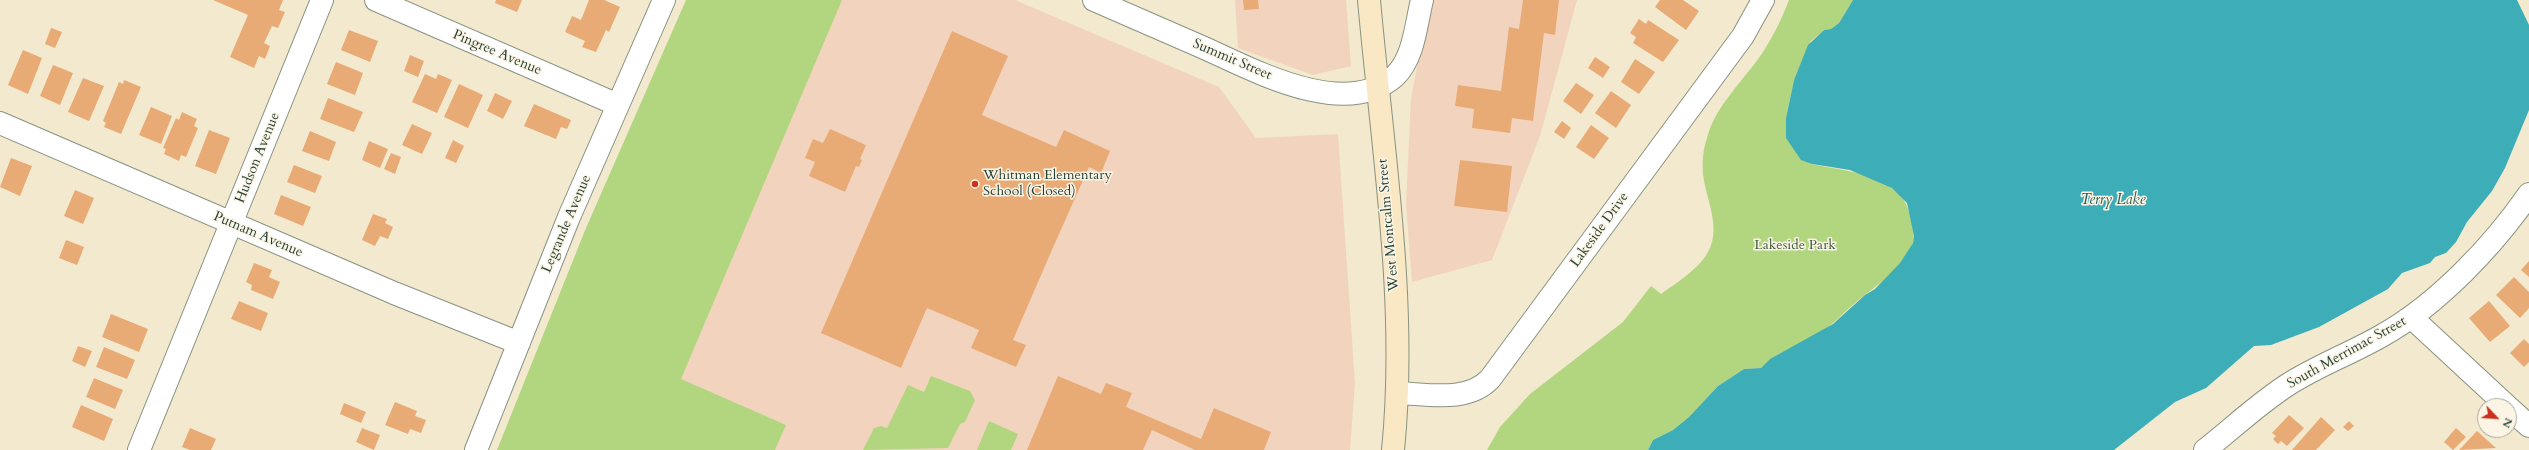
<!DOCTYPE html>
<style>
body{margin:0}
#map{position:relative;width:2529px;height:450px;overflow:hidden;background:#f2e9ce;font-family:Cardo,serif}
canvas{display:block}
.north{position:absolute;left:2477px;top:398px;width:40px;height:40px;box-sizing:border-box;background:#fcf5e5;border:1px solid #a4ab9e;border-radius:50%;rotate:115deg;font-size:11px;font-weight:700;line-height:16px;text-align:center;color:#1f3d34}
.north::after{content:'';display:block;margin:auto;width:14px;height:18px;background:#c8321e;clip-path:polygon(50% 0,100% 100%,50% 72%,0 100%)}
</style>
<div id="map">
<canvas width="2529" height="450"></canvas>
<div class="north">N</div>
</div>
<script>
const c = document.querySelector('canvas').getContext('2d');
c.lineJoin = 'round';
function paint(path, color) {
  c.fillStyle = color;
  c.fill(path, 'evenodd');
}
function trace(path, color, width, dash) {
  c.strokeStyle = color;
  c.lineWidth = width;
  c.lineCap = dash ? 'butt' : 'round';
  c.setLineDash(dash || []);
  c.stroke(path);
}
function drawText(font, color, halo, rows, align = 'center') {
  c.font = font + ' Cardo,serif';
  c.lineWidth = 3;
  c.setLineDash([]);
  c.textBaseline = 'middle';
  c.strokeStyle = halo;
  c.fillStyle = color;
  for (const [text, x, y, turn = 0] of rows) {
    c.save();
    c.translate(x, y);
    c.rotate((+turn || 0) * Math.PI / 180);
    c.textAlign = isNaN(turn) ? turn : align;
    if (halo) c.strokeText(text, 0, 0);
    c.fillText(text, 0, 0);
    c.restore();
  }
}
const built = new Path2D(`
 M 687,0 L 1015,0 L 1219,87 L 1256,138 L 1338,134 L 1355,383 L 1350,450 L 498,450 Z
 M 1235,0 L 1346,0 L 1351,66 L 1313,75 L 1238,48 Z
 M 1434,0 L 1577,0 L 1540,136 L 1492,260 L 1412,282 L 1406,204 L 1411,98 L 1422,42 Z`);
const green = new Path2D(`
 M 686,0 L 842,0 L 681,379 L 786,425 L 775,450 L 497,450 L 586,228 Z
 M 1789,0 L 1853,0 L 1839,23 L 1831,29 L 1824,30 L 1811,41 L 1794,80 L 1786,118 L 1811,164 C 1839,170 1868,171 1892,188 C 1904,196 1907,205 1911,218 C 1912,225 1915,235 1913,242 C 1907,266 1873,288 1855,303 C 1844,312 1834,324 1821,332 C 1801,345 1778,351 1761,368 L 1744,369 L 1718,386 L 1689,417 L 1673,430 L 1653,440 L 1648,450 L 1487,450 L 1500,427 L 1530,394 L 1623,322 L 1651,286 L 1661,294 C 1676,283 1694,272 1705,257 C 1724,231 1706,201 1703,174 C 1702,162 1703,150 1707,138 C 1715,106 1745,79 1763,52 C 1774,35 1782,18 1789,0 Z
 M 931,376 L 970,391 L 975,400 L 965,422 L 960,424 L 948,448 L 863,450 L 874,428 L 881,426 L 887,428 L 908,385 L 924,392 Z
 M 989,421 L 1018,434 L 1011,450 L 977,450 Z`);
const water = new Path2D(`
 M 1853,0 L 2517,0 L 2529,25 L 2529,110 L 2505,168 L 2492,191 L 2467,222 L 2456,242 L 2446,253 L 2435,257 L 2430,263 L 2402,273 L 2388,289 L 2319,327 L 2271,345 L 2254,346 L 2206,388 L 2175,402 L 2114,450 L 1648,450 L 1653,440 L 1673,430 L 1689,417 L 1718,386 L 1744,369 L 1761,368 L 1770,359 L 1833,324 L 1865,295 L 1875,289 L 1900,263 L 1913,243 L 1914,236 L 1907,203 L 1892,188 L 1850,170 L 1812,164 L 1801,160 L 1786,138 L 1786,118 L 1794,80 L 1808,45 L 1824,30 L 1831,29 L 1839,23 Z`);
const building = new Path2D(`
 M 213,0 L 283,0 L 279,10 L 285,12 L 278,28 L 272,26 L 264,43 L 270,46 L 265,59 L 259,56 L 254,68 L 230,57 L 248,15 Z
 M 496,0 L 522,0 L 517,12 L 495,3 Z
 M 589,0 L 604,0 L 620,7 L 609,32 L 606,30 L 596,52 L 582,47 L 585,41 L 565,32 L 572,16 L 581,20 Z
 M 1243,0 L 1258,0 L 1259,9 L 1244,10 Z
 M 1523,0 L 1559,0 L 1555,35 L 1544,33 L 1533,121 L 1512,118 L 1510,133 L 1472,128 L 1474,109 L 1455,106 L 1458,85 L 1501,91 L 1509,27 L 1519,29 Z
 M 1660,0 L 1683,0 L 1699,11 L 1686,30 L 1655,7 Z
 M 1639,19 L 1646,24 L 1648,20 L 1679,40 L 1663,62 L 1633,43 L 1636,37 L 1630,33 Z
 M 51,28 L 62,32 L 55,48 L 45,44 Z
 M 349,30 L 378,41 L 370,62 L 341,50 Z
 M 952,31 L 1008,56 L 982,115 L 1056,147 L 1064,130 L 1110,151 L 1101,173 L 1089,167 L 1051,252 L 1013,340 L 1026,345 L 1016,367 L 971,348 L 979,330 L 927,308 L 901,368 L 821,333 Z
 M 23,50 L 42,58 L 28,94 L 8,85 Z
 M 410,55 L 424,61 L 418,77 L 404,71 Z
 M 1595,57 L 1610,67 L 1603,78 L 1588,68 Z
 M 1635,59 L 1655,72 L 1639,94 L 1621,82 Z
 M 336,62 L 363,73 L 355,95 L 327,84 Z
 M 53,65 L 73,73 L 60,105 L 40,96 Z
 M 425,74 L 436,79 L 438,74 L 452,80 L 437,113 L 412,102 Z
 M 83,78 L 104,86 L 89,121 L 68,112 Z
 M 124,80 L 141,87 L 121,134 L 104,127 L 106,123 L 103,121 L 119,82 L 123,84 Z
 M 1576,83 L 1594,95 L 1581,114 L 1563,101 Z
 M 459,84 L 483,95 L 468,128 L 444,117 Z
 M 1611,91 L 1631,105 L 1616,128 L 1595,113 Z
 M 495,93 L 512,101 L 503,119 L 487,111 Z
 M 328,98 L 363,112 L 354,132 L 320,119 Z
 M 534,104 L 571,120 L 567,129 L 561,127 L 556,139 L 524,126 Z
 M 151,107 L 172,116 L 161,144 L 139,135 Z
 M 182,112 L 197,119 L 194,126 L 198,128 L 186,157 L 181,155 L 179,161 L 164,154 L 166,149 L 163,148 L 176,118 L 179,120 Z
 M 1562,121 L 1571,128 L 1564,139 L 1554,132 Z
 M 412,124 L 432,133 L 422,154 L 402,145 Z
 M 1591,125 L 1609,138 L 1594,159 L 1576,147 Z
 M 830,129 L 866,145 L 860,159 L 862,160 L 859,167 L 856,166 L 845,192 L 809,176 L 815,162 L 805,158 L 813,139 L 823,143 Z
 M 209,130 L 230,138 L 216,174 L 195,166 Z
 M 310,131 L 336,142 L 329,161 L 302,151 Z
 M 453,140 L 464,146 L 456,163 L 445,158 Z
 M 369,141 L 388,149 L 380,168 L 362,160 Z
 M 391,153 L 401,157 L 395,174 L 384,169 Z
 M 11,158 L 32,166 L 20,196 L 0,187 Z
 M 1460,160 L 1512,166 L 1507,212 L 1454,206 Z
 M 294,165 L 322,176 L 315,193 L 287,182 Z
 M 75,190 L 94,198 L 83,224 L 64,216 Z
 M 281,195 L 311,207 L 303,226 L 274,214 Z
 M 373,214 L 387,219 L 385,223 L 393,227 L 388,239 L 380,236 L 375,246 L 362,240 Z
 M 66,240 L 84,247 L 77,265 L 59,258 Z
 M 2529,261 L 2529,277 L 2521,270 Z
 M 254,263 L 272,270 L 269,277 L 280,282 L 273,299 L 251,290 L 252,285 L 246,282 Z
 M 2514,277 L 2529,292 L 2529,308 L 2520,318 L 2496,295 Z
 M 239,301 L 268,313 L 261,331 L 231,319 Z
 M 2489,301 L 2510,326 L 2490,342 L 2469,318 Z
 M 111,314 L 148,329 L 139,352 L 102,337 Z
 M 2524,339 L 2529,344 L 2529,362 L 2524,367 L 2510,353 Z
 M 78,346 L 92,351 L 85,367 L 72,361 Z
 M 104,347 L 135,360 L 127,379 L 96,367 Z
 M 1058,376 L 1101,394 L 1106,383 L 1132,393 L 1126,407 L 1201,439 L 1214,408 L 1271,432 L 1264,450 L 1195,450 L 1152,430 L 1143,450 L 1027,450 Z
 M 94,378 L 123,390 L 115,409 L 86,397 Z
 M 395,402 L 417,411 L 415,416 L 426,420 L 421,433 L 410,429 L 408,434 L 385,425 Z
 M 344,403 L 366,412 L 361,423 L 340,414 Z
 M 81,405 L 113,419 L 104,441 L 72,427 Z
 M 2289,415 L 2304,428 L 2287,446 L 2281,441 L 2278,444 L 2273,439 L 2276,436 L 2272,433 Z
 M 2321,417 L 2335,430 L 2316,450 L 2292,450 Z
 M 2349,421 L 2354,426 L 2348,431 L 2343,427 Z
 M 190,428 L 216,439 L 211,450 L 190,450 L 182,447 Z
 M 362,428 L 380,435 L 374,450 L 356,442 Z
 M 2456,428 L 2466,437 L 2453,450 L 2444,442 Z
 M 2477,431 L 2496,448 L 2459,450 Z`);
const street = new Path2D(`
 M 376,0 L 618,105
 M 1094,0 C 1130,16 1166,31 1202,47 C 1252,69 1344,121 1395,76 C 1414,58 1416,24 1422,0
 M 0,123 L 394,293 L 519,343
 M 2411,317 L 2507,406
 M 1397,393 C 1428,394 1467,403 1490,379 L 1743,36 L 1763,0
 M 2509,408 L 2529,426
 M 139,450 L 322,0
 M 476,450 L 569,217 L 664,0
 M 2205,450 C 2233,428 2259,403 2289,384 C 2319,365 2352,353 2383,335 C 2438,304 2493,246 2529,194`);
const secondary = new Path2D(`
 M 1369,0 C 1382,147 1408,303 1393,450`);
const markers = [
 [975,184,4,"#c8321e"]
];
const streetNames = [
 ["Pingree Avenue",497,53,23],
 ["Summit Street",1232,60,23],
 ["Hudson Avenue",258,158,-68],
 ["Legrande Avenue",567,224,-67],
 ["West Montcalm Street",1389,225,-95],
 ["Lakeside Drive",1600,230,-54],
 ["Putnam Avenue",258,235,23],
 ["South Merrimac Street",2347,353,-29]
];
const poiNames = [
 ["Whitman Elementary",983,176],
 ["School (Closed)",983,192]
];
const parkNames = [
 ["Lakeside Park",1795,246]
];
const waterNames = [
 ["Terry Lake",2113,201]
];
paint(built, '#f2d4be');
paint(green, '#b2d67f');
paint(water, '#3daeb7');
paint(building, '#e9ab75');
trace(street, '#889381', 24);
trace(secondary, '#889381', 24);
trace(street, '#fff', 22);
trace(secondary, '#fae7c3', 22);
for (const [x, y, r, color] of markers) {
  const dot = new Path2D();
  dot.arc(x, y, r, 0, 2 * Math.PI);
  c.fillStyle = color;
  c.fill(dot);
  trace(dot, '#fcf5e5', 1.5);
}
drawText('14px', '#1f3d34', '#fcf5e5', streetNames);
drawText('14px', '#1f3d34', '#fcf5e5', poiNames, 'left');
drawText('14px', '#3c5c43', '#fcf5e5', parkNames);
drawText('italic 15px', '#285f5b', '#fcf5e5', waterNames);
</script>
